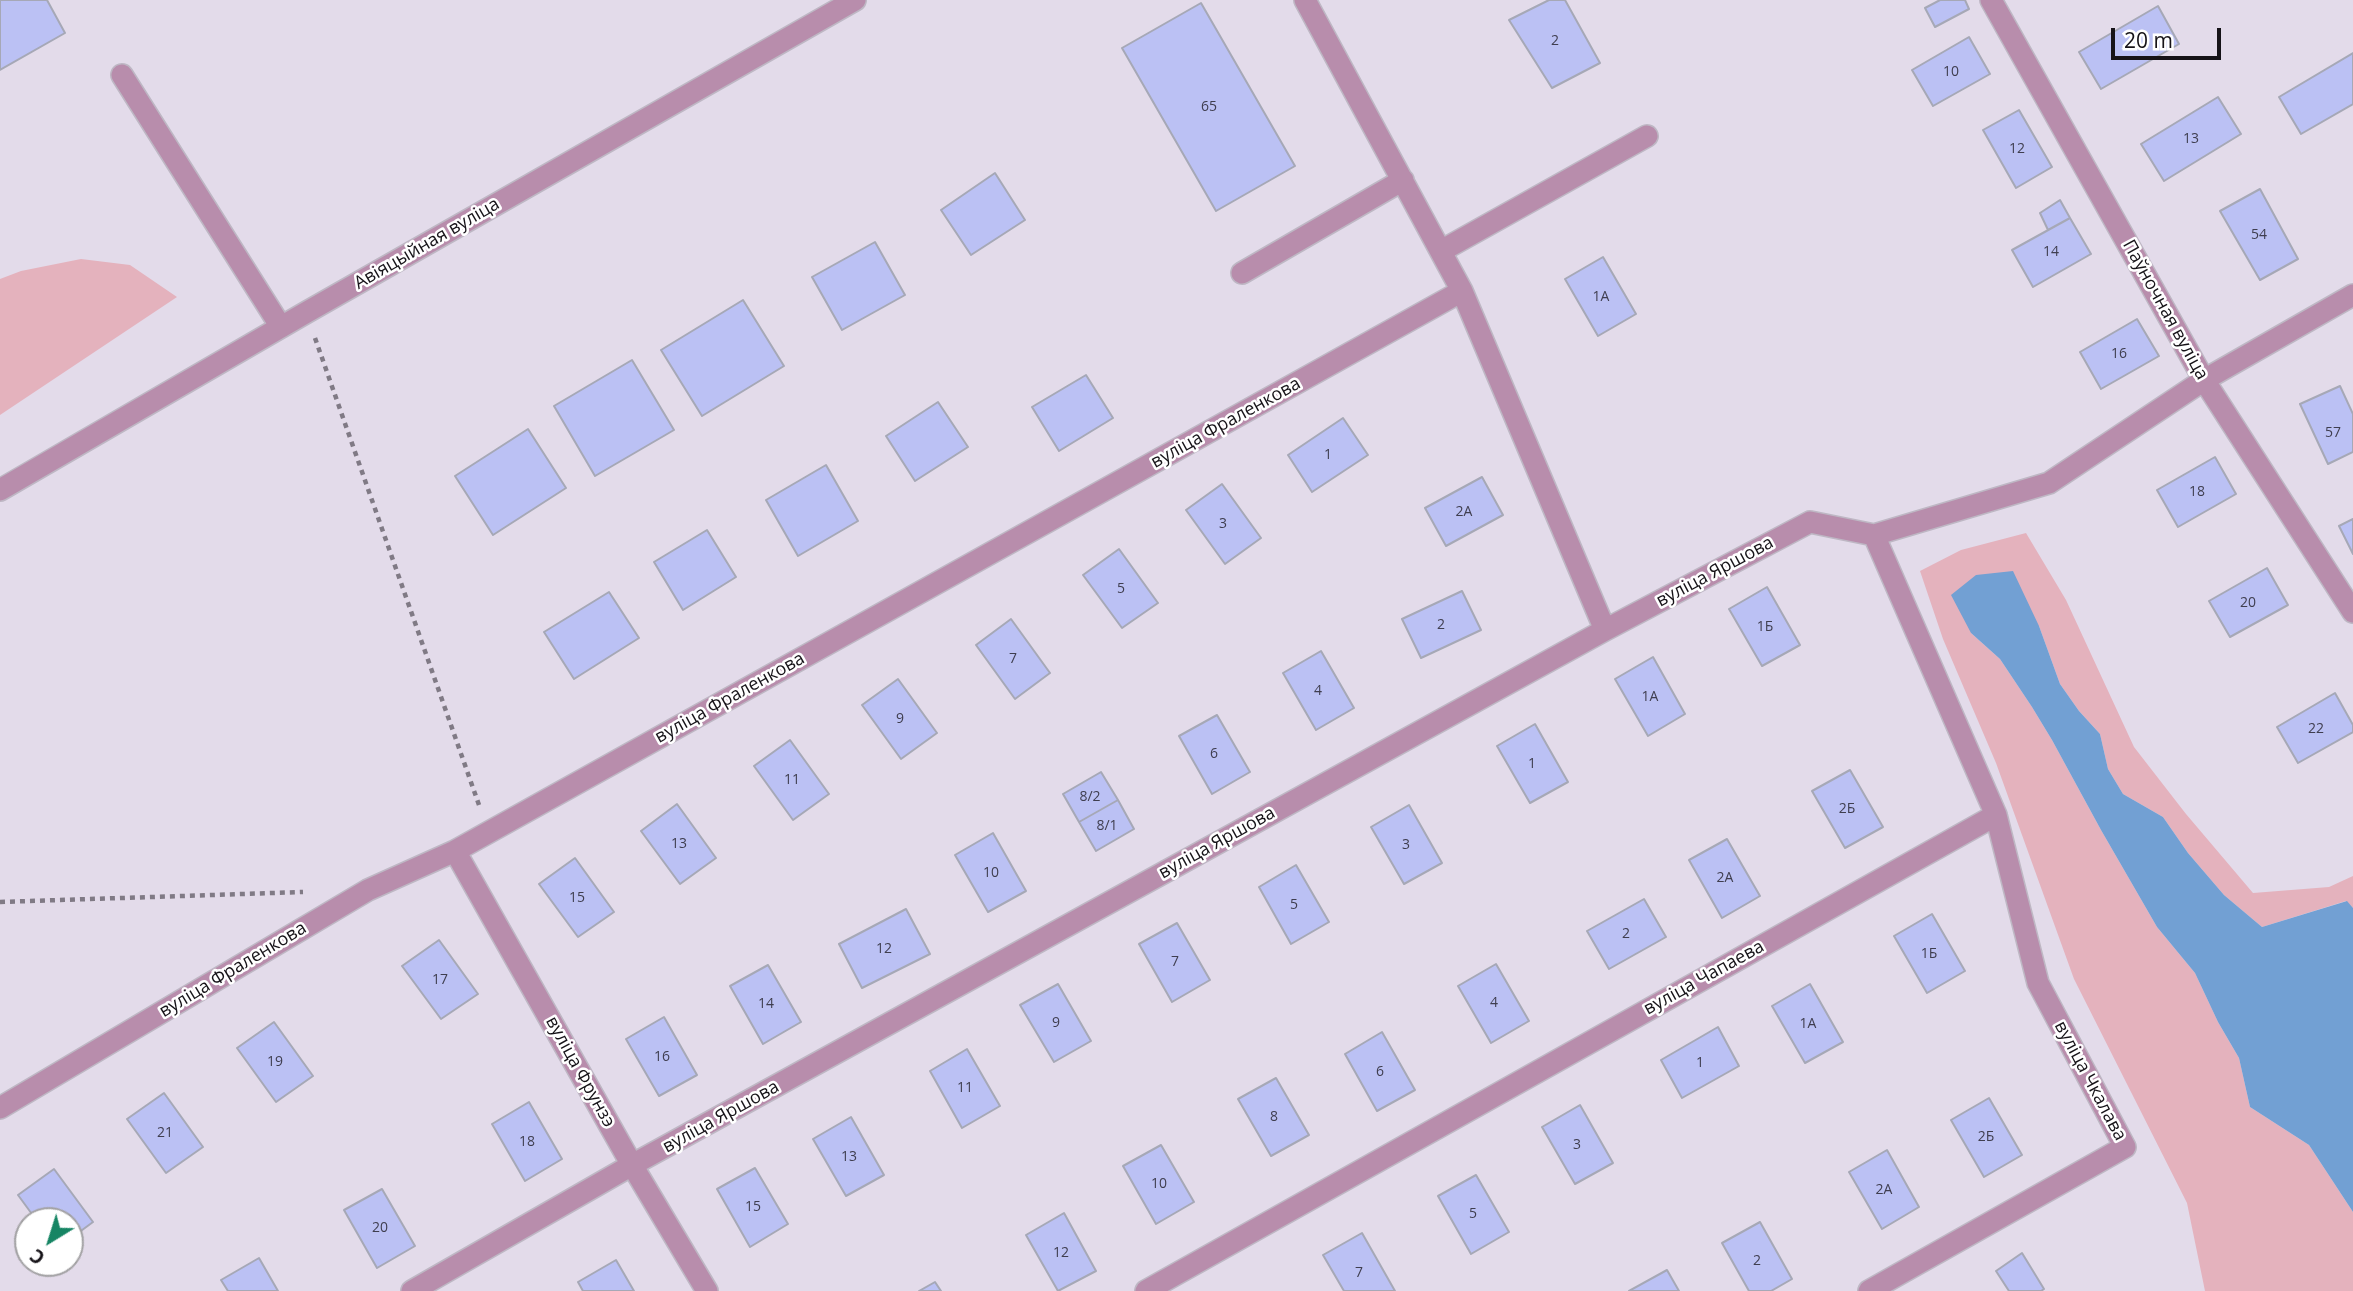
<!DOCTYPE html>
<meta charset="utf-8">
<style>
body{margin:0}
#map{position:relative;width:2353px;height:1291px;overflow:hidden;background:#e3dbea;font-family:"Open Sans",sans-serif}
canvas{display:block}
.north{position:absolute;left:14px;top:1207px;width:70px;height:70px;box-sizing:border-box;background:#fff;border:2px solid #a2a1a3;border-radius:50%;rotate:218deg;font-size:19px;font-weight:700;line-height:28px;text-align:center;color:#161318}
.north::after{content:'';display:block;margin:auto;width:24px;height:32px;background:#168564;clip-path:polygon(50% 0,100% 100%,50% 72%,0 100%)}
.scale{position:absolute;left:2111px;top:28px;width:110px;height:32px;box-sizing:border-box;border:4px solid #161318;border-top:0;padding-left:9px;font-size:21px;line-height:24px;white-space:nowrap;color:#161318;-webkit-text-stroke:5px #fff;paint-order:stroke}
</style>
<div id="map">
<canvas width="2353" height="1291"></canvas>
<div class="north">С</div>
<div class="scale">20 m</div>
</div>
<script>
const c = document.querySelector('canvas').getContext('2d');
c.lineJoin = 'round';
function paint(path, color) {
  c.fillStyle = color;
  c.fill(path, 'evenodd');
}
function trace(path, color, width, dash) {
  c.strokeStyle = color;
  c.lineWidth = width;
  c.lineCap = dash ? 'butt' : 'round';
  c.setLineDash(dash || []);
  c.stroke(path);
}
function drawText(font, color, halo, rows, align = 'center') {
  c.font = font + ' "Open Sans",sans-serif';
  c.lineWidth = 5;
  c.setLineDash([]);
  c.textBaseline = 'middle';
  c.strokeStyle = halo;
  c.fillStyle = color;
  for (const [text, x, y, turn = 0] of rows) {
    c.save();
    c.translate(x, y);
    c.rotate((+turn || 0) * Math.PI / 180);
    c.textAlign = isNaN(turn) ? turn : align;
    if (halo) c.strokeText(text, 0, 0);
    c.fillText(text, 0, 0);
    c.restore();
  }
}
const green = new Path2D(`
 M 81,259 L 130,265 L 177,297 L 0,415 L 0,279 L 21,271 Z
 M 2026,533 L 2066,600 L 2134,747 L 2186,814 L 2253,893 L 2329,887 L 2353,876 L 2353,908 L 2346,901 L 2262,927 L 2224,895 L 2188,853 L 2163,817 L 2123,794 L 2108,769 L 2100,734 L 2079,711 L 2060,684 L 2039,626 L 1971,633 L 2000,659 L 2032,707 L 2052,740 L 2101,830 L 2157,927 L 2195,973 L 2218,1022 L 2239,1058 L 2250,1107 L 2309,1145 L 2353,1212 L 2353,1291 L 2205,1291 L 2187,1203 L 2074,979 L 1996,763 L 1943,639 L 1920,571 L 1961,550 Z`);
const water = new Path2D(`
 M 2013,571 L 2039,626 L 2060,684 L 2079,711 L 2100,734 L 2108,769 L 2123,794 L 2163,817 L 2188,853 L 2224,895 L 2262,927 L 2347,901 L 2353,908 L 2353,1212 L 2309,1145 L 2250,1107 L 2239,1058 L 2218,1022 L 2195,973 L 2157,927 L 2101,830 L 2052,740 L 2032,707 L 2000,659 L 1971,633 L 1951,595 L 1976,575 Z`);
const building = new Path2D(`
 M 0,0 L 47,0 L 65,33 L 0,70 Z
 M 1549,0 L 1565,0 L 1600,63 L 1552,88 L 1509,20 Z
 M 1940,0 L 1965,0 L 1969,9 L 1935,27 L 1925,8 Z
 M 1201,3 L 1295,166 L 1216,211 L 1122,48 Z
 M 2158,6 L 2179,44 L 2101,89 L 2079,52 Z
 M 1969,37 L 1990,74 L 1933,106 L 1912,70 Z
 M 2353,53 L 2353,104 L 2301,134 L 2279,97 Z
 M 2218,97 L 2241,134 L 2164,181 L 2141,144 Z
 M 2019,110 L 2052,167 L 2016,188 L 1983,130 Z
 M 995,173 L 1025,220 L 971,255 L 941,210 Z
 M 2260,189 L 2298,259 L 2260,280 L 2220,211 Z
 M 2060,200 L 2070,218 L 2048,230 L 2040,213 Z
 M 2070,218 L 2091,254 L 2033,287 L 2012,250 Z
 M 875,242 L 905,295 L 842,330 L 812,277 Z
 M 1603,257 L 1636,314 L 1598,336 L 1565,279 Z
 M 743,300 L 784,366 L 702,416 L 661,350 Z
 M 2137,319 L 2159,356 L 2101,389 L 2080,352 Z
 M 632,360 L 674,430 L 595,476 L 554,406 Z
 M 1086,375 L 1113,418 L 1059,451 L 1032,407 Z
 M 2340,386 L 2353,414 L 2353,452 L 2328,464 L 2300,404 Z
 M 938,402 L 968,447 L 915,481 L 886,436 Z
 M 1343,418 L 1368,455 L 1312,492 L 1288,455 Z
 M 528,429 L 566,488 L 493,535 L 455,476 Z
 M 2215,457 L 2236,494 L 2178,527 L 2157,490 Z
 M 826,465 L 858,521 L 798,556 L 766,500 Z
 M 1482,477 L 1503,515 L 1446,546 L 1425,508 Z
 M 1222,484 L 1261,538 L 1225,564 L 1186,510 Z
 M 2353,519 L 2353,554 L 2339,526 Z
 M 707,530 L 736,577 L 683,610 L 654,562 Z
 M 1119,549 L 1158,603 L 1122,628 L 1083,575 Z
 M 2267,568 L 2288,605 L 2230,637 L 2209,601 Z
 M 1767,587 L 1800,645 L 1762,666 L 1729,609 Z
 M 1462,591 L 1481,630 L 1421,658 L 1402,619 Z
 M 609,592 L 639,638 L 574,679 L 544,632 Z
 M 1011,619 L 1050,673 L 1015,699 L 976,645 Z
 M 1321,651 L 1354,708 L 1316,730 L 1283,673 Z
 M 1653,657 L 1685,714 L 1648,736 L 1615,679 Z
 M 898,679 L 937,733 L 901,759 L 862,705 Z
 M 2335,693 L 2353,725 L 2353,732 L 2298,763 L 2277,727 Z
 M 1217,715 L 1250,772 L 1212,794 L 1179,736 Z
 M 1535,724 L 1568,782 L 1530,803 L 1497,746 Z
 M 790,740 L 829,794 L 793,820 L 754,766 Z
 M 1850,770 L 1883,827 L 1845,848 L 1812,791 Z
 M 1101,772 L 1118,800 L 1079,822 L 1063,794 Z
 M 1118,800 L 1134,829 L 1096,851 L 1079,822 Z
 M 677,804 L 716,858 L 680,884 L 641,831 Z
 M 1409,805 L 1442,863 L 1404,884 L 1371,827 Z
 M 993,833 L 1026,891 L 988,912 L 955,855 Z
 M 1727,839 L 1760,896 L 1722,918 L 1689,860 Z
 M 575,858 L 614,912 L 578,937 L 539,884 Z
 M 1296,865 L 1329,922 L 1291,944 L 1259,887 Z
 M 1644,899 L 1666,937 L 1609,969 L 1587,931 Z
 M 906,909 L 930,954 L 862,988 L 839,944 Z
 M 1932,914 L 1965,971 L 1927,993 L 1894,936 Z
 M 1177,923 L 1210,980 L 1172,1002 L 1139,944 Z
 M 439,940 L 478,994 L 441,1019 L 402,966 Z
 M 1496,964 L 1529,1021 L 1491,1043 L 1458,986 Z
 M 768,965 L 801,1022 L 763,1044 L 730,986 Z
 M 1058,984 L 1091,1041 L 1054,1062 L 1020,1005 Z
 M 1810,984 L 1843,1042 L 1805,1063 L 1772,1006 Z
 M 664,1017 L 697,1075 L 659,1096 L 626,1039 Z
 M 274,1022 L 313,1076 L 276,1102 L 237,1048 Z
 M 1718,1027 L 1739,1066 L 1682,1098 L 1661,1060 Z
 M 1382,1032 L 1415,1090 L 1377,1111 L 1345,1054 Z
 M 967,1049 L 1000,1106 L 962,1128 L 930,1071 Z
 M 1276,1078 L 1309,1135 L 1271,1156 L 1238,1099 Z
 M 164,1093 L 203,1147 L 166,1173 L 127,1119 Z
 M 1989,1098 L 2022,1155 L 1984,1177 L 1951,1120 Z
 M 529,1102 L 562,1159 L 525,1181 L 492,1124 Z
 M 1580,1105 L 1613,1163 L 1575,1184 L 1542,1127 Z
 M 851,1117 L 884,1175 L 846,1196 L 813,1139 Z
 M 1161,1145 L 1194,1202 L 1156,1224 L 1123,1166 Z
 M 1887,1150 L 1919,1207 L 1882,1229 L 1849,1172 Z
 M 755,1168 L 788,1224 L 750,1247 L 717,1189 Z
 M 54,1169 L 93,1222 L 70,1239 L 70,1221 L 37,1221 L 18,1195 Z
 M 1476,1175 L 1509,1232 L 1471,1254 L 1438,1196 Z
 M 382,1189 L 415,1246 L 377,1268 L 344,1210 Z
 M 1064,1213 L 1096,1271 L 1058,1291 L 1026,1235 Z
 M 1760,1222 L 1792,1279 L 1771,1291 L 1749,1291 L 1722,1243 Z
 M 1362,1233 L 1395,1291 L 1344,1291 L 1323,1255 Z
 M 2022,1253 L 2044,1289 L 2041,1291 L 2009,1291 L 1996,1271 Z
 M 259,1258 L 278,1291 L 228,1291 L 221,1280 Z
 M 616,1260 L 634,1291 L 583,1291 L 578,1282 Z
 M 1667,1270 L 1679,1291 L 1629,1291 Z
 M 935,1282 L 941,1291 L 919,1291 Z`);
const path = new Path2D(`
 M 315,338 L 479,805
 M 0,902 L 303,892`);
const minor = new Path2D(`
 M 1305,0 L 1462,291 L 1605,630
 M 1991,0 L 2204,380 L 2353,612
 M 122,75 L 281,327
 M 1441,251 L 1647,136
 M 1242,273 L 1403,180
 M 0,490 L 307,312 L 855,0
 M 455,851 L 632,1165 L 707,1291
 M 0,1108 L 368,890 L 455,851 L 1462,291
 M 412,1291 L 632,1165 L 1605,630 L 1810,522 L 1874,535 L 2049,483 L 2204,380 L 2353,295
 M 1146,1291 L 1996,815 L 1874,535
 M 1869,1291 L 2125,1147 L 2038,983 L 1996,815`);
const numberNames = [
 ["2",1555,41],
 ["10",1951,72],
 ["65",1209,107],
 ["13",2191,139],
 ["12",2017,149],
 ["54",2259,235],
 ["14",2051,252],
 ["1А",1601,297],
 ["16",2119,354],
 ["57",2333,433],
 ["1",1328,455],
 ["18",2197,492],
 ["2А",1464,512],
 ["3",1223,524],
 ["5",1121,589],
 ["20",2248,603],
 ["2",1441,625],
 ["1Б",1765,627],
 ["7",1013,659],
 ["4",1318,691],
 ["1А",1650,697],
 ["9",900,719],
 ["22",2316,729],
 ["6",1214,754],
 ["1",1532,764],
 ["11",792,780],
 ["8/2",1090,797],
 ["2Б",1847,809],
 ["8/1",1107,826],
 ["13",679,844],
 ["3",1406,845],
 ["10",991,873],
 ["2А",1725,878],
 ["15",577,898],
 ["5",1294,905],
 ["2",1626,934],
 ["12",884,949],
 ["1Б",1929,954],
 ["7",1175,962],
 ["17",440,980],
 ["4",1494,1003],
 ["14",766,1004],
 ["9",1056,1023],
 ["1А",1808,1024],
 ["16",662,1057],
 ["19",275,1062],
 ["1",1700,1063],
 ["6",1380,1072],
 ["11",965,1088],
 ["8",1274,1117],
 ["21",165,1133],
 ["2Б",1986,1137],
 ["18",527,1142],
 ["3",1577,1145],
 ["13",849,1157],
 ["10",1159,1184],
 ["2А",1884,1190],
 ["15",753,1207],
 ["5",1473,1214],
 ["20",380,1228],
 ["12",1061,1253],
 ["2",1757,1261],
 ["7",1359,1273]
];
const streetNames = [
 ["Авіяцыйная вуліца",427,244,-30],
 ["Паўночная вуліца",2165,310,61],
 ["вуліца Фраленкова",1226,423,-29],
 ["вуліца Яршова",1715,572,-28],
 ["вуліца Фраленкова",730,698,-29],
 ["вуліца Яршова",1217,843,-29],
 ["вуліца Фраленкова",233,970,-31],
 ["вуліца Чапаева",1704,978,-29],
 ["вуліца Фрунзэ",580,1072,61],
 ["вуліца Чкалава",2090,1081,62],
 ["вуліца Яршова",721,1117,-29]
];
paint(green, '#e4b2bd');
paint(water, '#72a0d3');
paint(building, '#bbc1f4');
trace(building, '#a6a8b6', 2);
trace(minor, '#beb7c4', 24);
trace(path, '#807a85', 4.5, [5, 5]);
trace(minor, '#b88dac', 21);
drawText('14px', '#3f3e4f', null, numberNames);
drawText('18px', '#161318', '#fff', streetNames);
</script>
